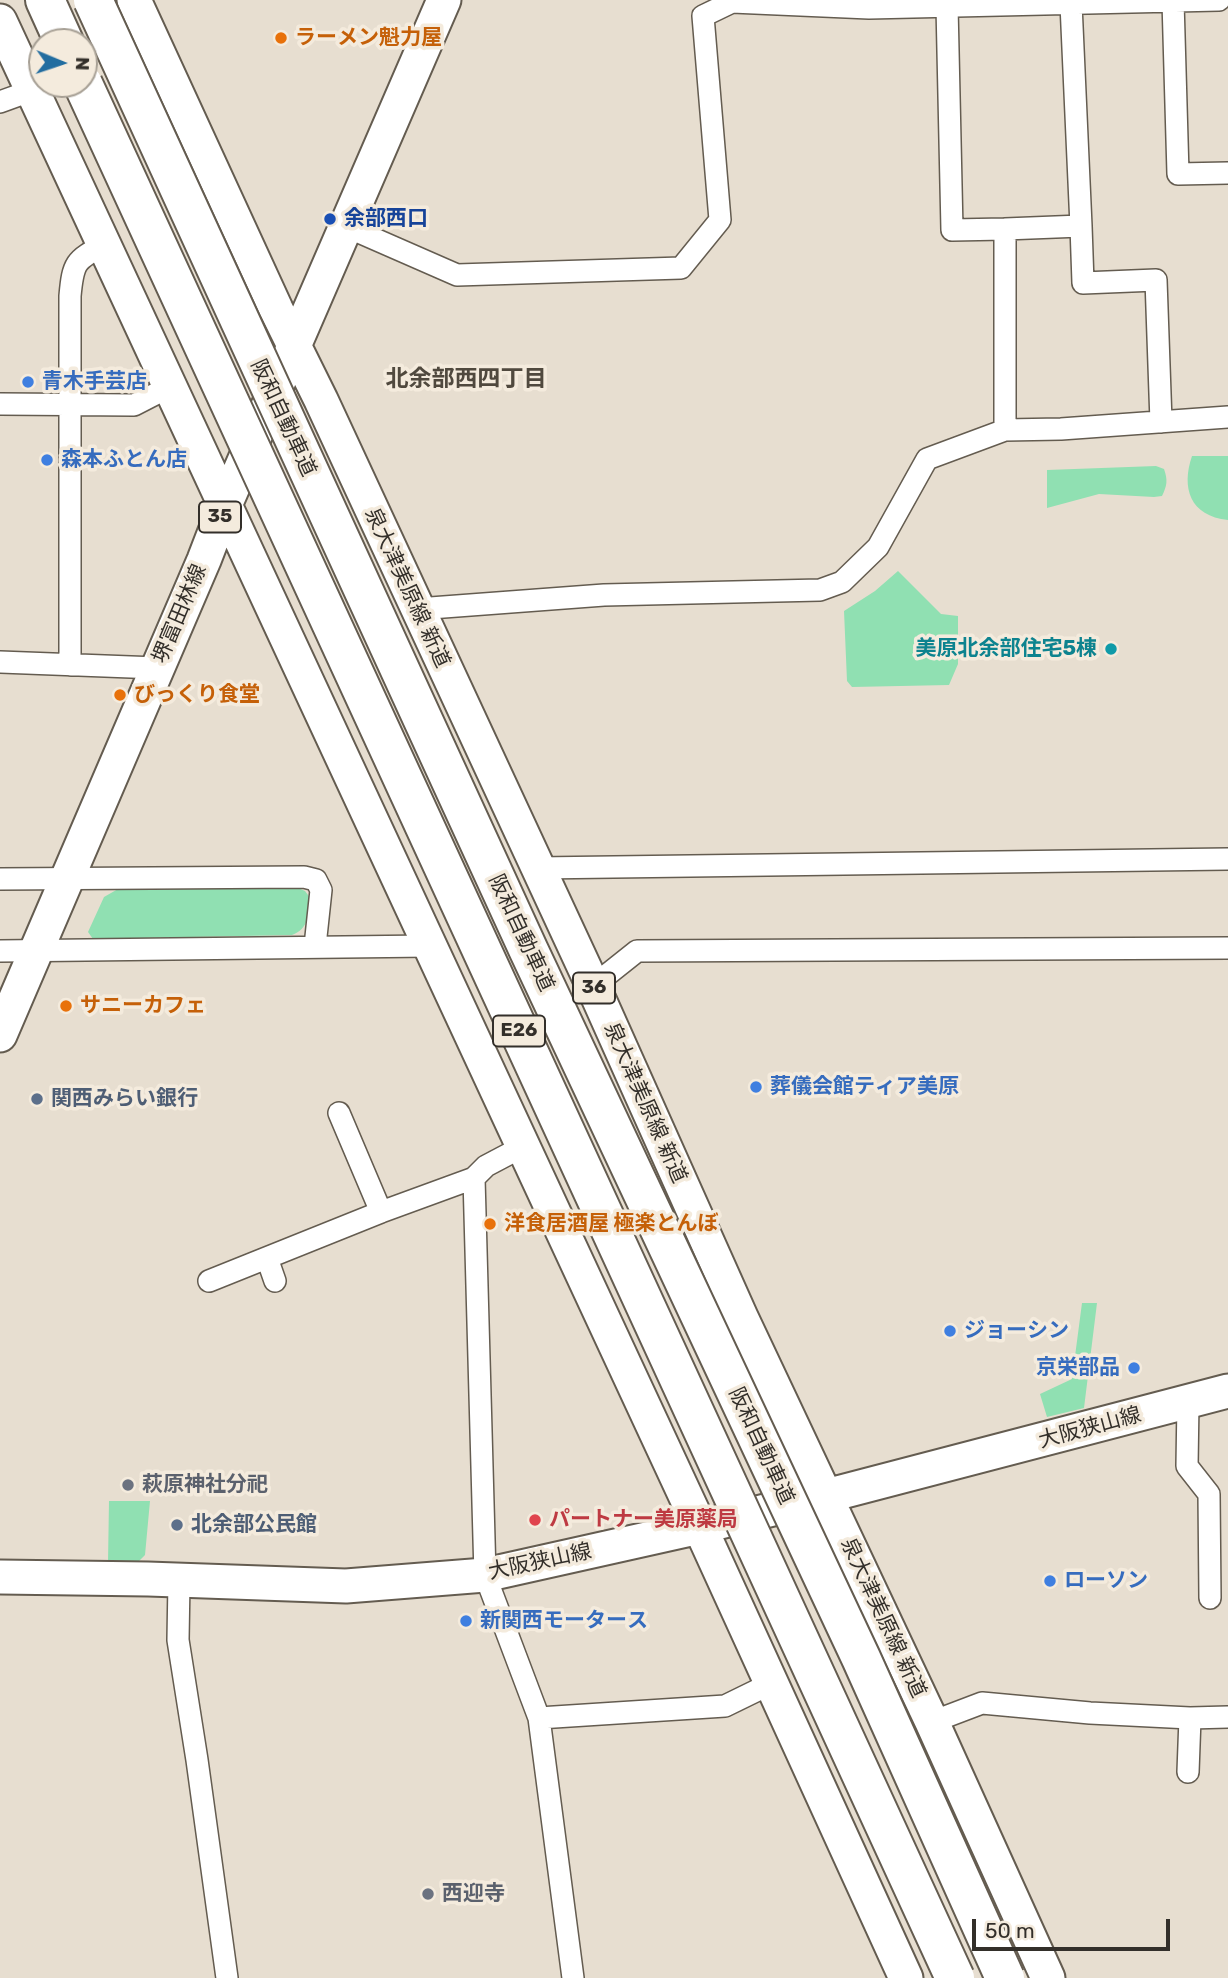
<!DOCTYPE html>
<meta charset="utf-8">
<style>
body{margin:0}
#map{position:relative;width:1228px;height:1978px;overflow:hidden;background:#e7ded0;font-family:Rubik,sans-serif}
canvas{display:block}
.north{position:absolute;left:28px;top:28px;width:70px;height:70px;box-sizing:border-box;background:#f4ebdd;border:2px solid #a7a095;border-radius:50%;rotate:92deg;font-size:19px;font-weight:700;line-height:28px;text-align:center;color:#332f2a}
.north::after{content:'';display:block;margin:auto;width:24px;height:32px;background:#226da0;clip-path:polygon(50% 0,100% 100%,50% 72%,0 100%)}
.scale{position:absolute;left:972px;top:1919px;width:198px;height:32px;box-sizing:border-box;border:4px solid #332f2a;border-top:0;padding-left:9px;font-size:21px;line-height:24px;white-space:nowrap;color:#332f2a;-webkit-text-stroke:5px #f4ebdd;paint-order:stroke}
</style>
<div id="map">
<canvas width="1228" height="1978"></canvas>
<div class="north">N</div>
<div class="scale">50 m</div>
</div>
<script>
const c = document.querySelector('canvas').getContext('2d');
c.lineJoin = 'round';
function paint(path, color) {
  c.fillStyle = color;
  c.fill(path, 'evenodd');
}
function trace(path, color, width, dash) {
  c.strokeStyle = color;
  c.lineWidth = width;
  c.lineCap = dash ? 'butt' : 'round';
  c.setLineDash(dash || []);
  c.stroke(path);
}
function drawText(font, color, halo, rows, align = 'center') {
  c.font = font + ' Rubik,"Noto Sans JP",sans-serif';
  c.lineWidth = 7;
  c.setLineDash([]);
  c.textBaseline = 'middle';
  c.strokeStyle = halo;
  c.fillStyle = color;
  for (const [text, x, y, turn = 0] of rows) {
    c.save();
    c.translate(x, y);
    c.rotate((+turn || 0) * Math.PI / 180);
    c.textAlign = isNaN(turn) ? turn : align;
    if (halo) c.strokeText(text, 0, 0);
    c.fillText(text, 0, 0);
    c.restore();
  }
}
const green = new Path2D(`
 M 1192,456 L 1228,456 L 1228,520 C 1190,516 1181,488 1192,456 Z
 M 1156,466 L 1164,469 C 1168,480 1167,486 1162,496 L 1154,497 L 1099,494 L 1047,508 L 1047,470 Z
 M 898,571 L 941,614 L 958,616 L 958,664 L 949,685 L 852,687 L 847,681 L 844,611 L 875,591 Z
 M 296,887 L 305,891 L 311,899 C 308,914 309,929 292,935 L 93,939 L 88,932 L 104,897 L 118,889 Z
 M 1082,1303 L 1097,1303 L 1084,1408 L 1047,1417 L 1040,1394 L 1072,1379 Z
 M 109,1501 L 150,1501 L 145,1555 L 138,1562 L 108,1562 Z`);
const minor = new Path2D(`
 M 1173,1 L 1178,174 L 1228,173
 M 947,6 L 952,230 L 1005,229
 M 0,102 L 33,90
 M 345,226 L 457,275 L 681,268 L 720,220 L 703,16 L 732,2 L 869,8 L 1219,0
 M 1081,226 L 1083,283 L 1156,280 L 1161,422
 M 0,404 L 134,405 L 169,387
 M 1005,430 L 1005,229 L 1081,226 L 1071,4
 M 417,609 L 604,595 L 820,590 L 842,582 L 878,547 L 927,459 L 1005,430 L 1061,429 L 1228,417
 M 0,662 L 157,668
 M 70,665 L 70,296 C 73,263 75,260 104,245
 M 537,868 L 1228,859
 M 0,879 L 304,877 L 316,880 L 321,890 L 315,946
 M 0,951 L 430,946
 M 593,986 L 637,951 L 1228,948
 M 339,1113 L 381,1212
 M 522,1147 L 486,1166 L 474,1178 L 485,1575 L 539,1718 L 573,1978
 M 267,1258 L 275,1281
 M 209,1281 L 381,1212 L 474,1178
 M 1188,1402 L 1187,1466 L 1209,1494 L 1210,1598
 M 179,1581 L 178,1640 L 197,1760 L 227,1978
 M 539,1718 L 725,1706 L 770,1684
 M 932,1722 L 982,1703 L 1090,1713 L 1190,1718 L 1228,1717
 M 1188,1772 L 1190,1718`);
const primary = new Path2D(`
 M 134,0 L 276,309 L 321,400 L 593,986 L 741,1317 L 932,1722 L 1048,1978
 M 0,21 L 700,1527 L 906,1978
 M 0,1035 L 204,560 L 226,503 L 444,0
 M 0,1577 L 148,1579 L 346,1586 L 485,1575 L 700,1527 L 826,1496 L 1228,1391`);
const motorway = new Path2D(`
 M 45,0 L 64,42`);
const motorwayBridge = new Path2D(`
 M 93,0 L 529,951 L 861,1658 L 1005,1978
 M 83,84 L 955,1978`);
const markers = [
 [281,38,7,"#e8710a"],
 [330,219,7,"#1a4fb4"],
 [28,382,7,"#3f7fe0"],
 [47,460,7,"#3f7fe0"],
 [1111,649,7,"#0f9aa8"],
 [120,695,7,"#e8710a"],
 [66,1006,7,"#e8710a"],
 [756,1087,7,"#3f7fe0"],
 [37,1099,7,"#5c6f8a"],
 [490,1224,7,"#e8710a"],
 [950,1331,7,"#3f7fe0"],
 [1134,1368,7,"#3f7fe0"],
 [128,1485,7,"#6b7280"],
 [535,1520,7,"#e0444e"],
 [177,1525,7,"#5c6f8a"],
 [1050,1581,7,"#3f7fe0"],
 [466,1621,7,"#3f7fe0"],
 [428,1894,7,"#6b7280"]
];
const shields = [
 [220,517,42],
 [594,988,42],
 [519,1031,52]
];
const shieldNames = [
 ["35",220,517],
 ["36",594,988],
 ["E26",519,1031]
];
const foodNames = [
 ["ラーメン魁力屋",295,38],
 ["びっくり食堂",134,695],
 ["サニーカフェ",80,1006],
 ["洋食居酒屋 極楽とんぼ",504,1224]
];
const transitNames = [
 ["余部西口",344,219]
];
const shopNames = [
 ["青木手芸店",42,382],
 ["森本ふとん店",61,460],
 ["葬儀会館ティア美原",770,1087],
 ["ジョーシン",964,1331],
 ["京栄部品",1120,1368,"right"],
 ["ローソン",1064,1581],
 ["新関西モータース",480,1621]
];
const streetNames = [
 ["阪和自動車道",283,418,65],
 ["泉大津美原線 新道",407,588,65],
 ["堺富田林線",180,614,-67],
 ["阪和自動車道",521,933,65],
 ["泉大津美原線 新道",645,1103,66],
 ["大阪狭山線",1090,1428,-15],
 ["阪和自動車道",761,1446,65],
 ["大阪狭山線",540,1562,-12],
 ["泉大津美原線 新道",883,1618,65]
];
const cultureNames = [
 ["美原北余部住宅5棟",1097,649]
];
const serviceNames = [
 ["関西みらい銀行",51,1099],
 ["北余部公民館",191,1525]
];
const worshipNames = [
 ["萩原神社分祀",142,1485],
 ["西迎寺",442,1894]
];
const healthNames = [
 ["パートナー美原薬局",549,1520]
];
const neighbourhoodNames = [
 ["北余部西四丁目",466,379]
];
paint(green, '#90e0b2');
trace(minor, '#645c50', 24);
trace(primary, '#645c50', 37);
trace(motorway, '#645c50', 42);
trace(minor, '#fff', 21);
trace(primary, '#fff', 33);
trace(motorway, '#fff', 38);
trace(motorwayBridge, '#645c50', 42, []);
trace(motorwayBridge, '#fff', 38);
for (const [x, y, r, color] of markers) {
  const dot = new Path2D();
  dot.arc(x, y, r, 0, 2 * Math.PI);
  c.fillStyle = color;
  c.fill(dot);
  trace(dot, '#f4ebdd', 2.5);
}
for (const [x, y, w] of shields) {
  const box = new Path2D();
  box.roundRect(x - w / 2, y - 15.5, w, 31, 5);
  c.fillStyle = '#f4ebdd';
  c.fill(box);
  trace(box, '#332f2a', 2);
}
drawText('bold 19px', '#332f2a', null, shieldNames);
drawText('bold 21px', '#c56008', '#f4ebdd', foodNames, 'left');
drawText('bold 21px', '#164399', '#f4ebdd', transitNames, 'left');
drawText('bold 21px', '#366cbe', '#f4ebdd', shopNames, 'left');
drawText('21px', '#332f2a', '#f4ebdd', streetNames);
drawText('bold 21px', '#0d838f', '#f4ebdd', cultureNames, 'right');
drawText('bold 21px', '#4e5e75', '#f4ebdd', serviceNames, 'left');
drawText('bold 21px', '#5b616d', '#f4ebdd', worshipNames, 'left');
drawText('bold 21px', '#be3a42', '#f4ebdd', healthNames, 'left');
drawText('bold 23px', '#50493e', '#f4ebdd', neighbourhoodNames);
</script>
